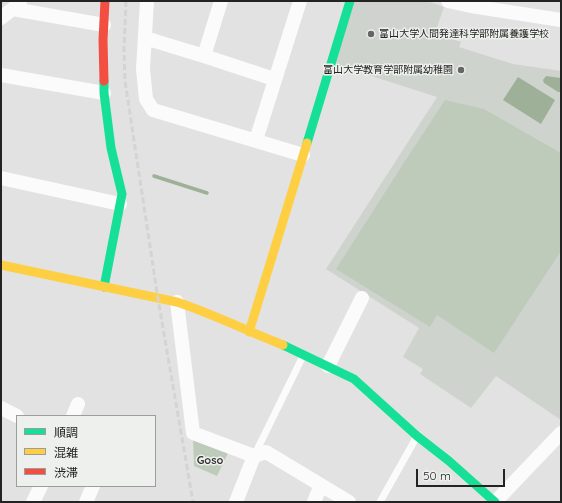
<!DOCTYPE html>
<meta charset="utf-8">
<style>
body{margin:0}
#map{position:relative;width:562px;height:503px;overflow:hidden;background:#e1e2e1;font-family:Quicksand,"Noto Sans JP",sans-serif}
canvas{display:block}
.frame{position:absolute;inset:0;border:2px solid #222322;pointer-events:none}
.legend{position:absolute;left:16px;top:415px;width:140px;height:72px;box-sizing:border-box;background:#eef0ed;border:1px solid #9c9e9c;margin:0;padding:5px 7px;list-style:none;font-size:12px;color:#222322}
.legend li{display:flex;align-items:center;gap:8px;height:20px}
.legend b{width:20px;border:1px solid #9c9e9c}
.scale{position:absolute;left:416px;top:469px;width:89px;height:18px;box-sizing:border-box;border:2px solid #222322;border-top:0;padding-left:5px;font-size:12px;line-height:14px;white-space:nowrap;color:#222322;-webkit-text-stroke:3px #eef0ed;paint-order:stroke}
</style>
<div id="map">
<canvas width="562" height="503"></canvas>
<div class="frame"></div>
<ul class="legend">
<li><b style="height:5px;background:#16e098"></b>順調</li>
<li><b style="height:5px;background:#ffcf43"></b>混雑</li>
<li><b style="height:5px;background:#f24e42"></b>渋滞</li>
</ul>
<div class="scale">50 m</div>
</div>
<script>
const c = document.querySelector('canvas').getContext('2d');
c.lineJoin = 'round';
function paint(path, color) {
  c.fillStyle = color;
  c.fill(path, 'evenodd');
}
function trace(path, color, width, dash) {
  c.strokeStyle = color;
  c.lineWidth = width;
  c.lineCap = dash ? 'butt' : 'round';
  c.setLineDash(dash || []);
  c.stroke(path);
}
function drawText(font, color, halo, rows, align = 'center') {
  c.font = font + ' Quicksand,"Noto Sans JP",sans-serif';
  c.lineWidth = 3;
  c.setLineDash([]);
  c.textBaseline = 'middle';
  c.strokeStyle = halo;
  c.fillStyle = color;
  for (const [text, x, y, turn = 0] of rows) {
    c.save();
    c.translate(x, y);
    c.rotate((+turn || 0) * Math.PI / 180);
    c.textAlign = isNaN(turn) ? turn : align;
    if (halo) c.strokeText(text, 0, 0);
    c.fillText(text, 0, 0);
    c.restore();
  }
}
const built = new Path2D(`
 M 354,1 L 427,1 L 444,7 L 435,33 L 461,42 L 459,47 L 513,64 L 561,71 L 561,420 L 496,376 L 471,408 L 420,374 L 423,369 L 403,357 L 419,328 L 326,269 L 437,97 L 334,64 Z`);
const green = new Path2D(`
 M 445,100 L 484,109 L 561,153 L 561,251 L 494,353 L 437,315 L 430,327 L 336,269 L 405,161 Z
 M 193,438 L 228,453 L 217,476 L 194,466 Z`);
const water = new Path2D(`
 M 546,76 L 561,78 L 561,92 L 558,92 L 544,83 L 543,80 Z
 M 518,77 L 555,100 L 541,124 L 503,100 Z`);
const stream = new Path2D(`
 M 154,176 L 207,193`);
const lane = new Path2D(`
 M 255,454 L 303,356
 M 380,502 L 416,438`);
const street = new Path2D(`
 M 147,1 L 143,69 L 146,99 L 153,110 L 303,155
 M 448,1 L 471,6 L 561,20
 M 13,9 L 104,25
 M 1,18 L 20,3
 M 145,38 L 204,56 L 274,79
 M 204,56 L 221,1
 M 1,75 L 104,93
 M 256,140 L 300,1
 M 1,178 L 120,204
 M 177,302 L 193,433 L 254,456
 M 328,366 L 362,298
 M 1,408 L 17,416
 M 73,416 L 78,404
 M 33,502 L 41,486
 M 86,502 L 93,486
 M 236,502 L 254,456 L 266,452 L 349,502
 M 314,502 L 321,485
 M 495,502 L 561,433`);
const fast = new Path2D(`
 M 104,81 L 104,93 L 111,148 L 122,194 L 104,287
 M 307,143 L 350,1
 M 283,345 L 354,379 L 417,436 L 449,461 L 495,502`);
const slow = new Path2D(`
 M 1,265 L 177,302 C 213,314 247,331 283,345
 M 249,332 L 307,143`);
const jam = new Path2D(`
 M 104,81 L 103,40 L 105,1`);
const rail = new Path2D(`
 M 126,1 L 124,49 L 125,81 L 158,299 L 193,502
 M 1,2 L 2,1`);
const markers = [
 [371,34,4,"#656665"],
 [461,70,4,"#656665"]
];
const poiNames = [
 ["富山大学人間発達科学部附属養護学校",379,34],
 ["富山大学教育学部附属幼稚園",453,70,"right"]
];
const neighbourhoodNames = [
 ["Goso",210,461]
];
paint(built, '#cfd3ce');
paint(green, '#bfcbba');
paint(water, '#9fb098');
trace(stream, '#9fb098', 3.5);
trace(lane, '#fafbfa', 7);
trace(street, '#fafbfa', 14);
trace(fast, '#16e098', 9);
trace(slow, '#ffcf43', 9);
trace(jam, '#f24e42', 9);
trace(rail, '#d3d4d3', 3, [6, 3]);
for (const [x, y, r, color] of markers) {
  const dot = new Path2D();
  dot.arc(x, y, r, 0, 2 * Math.PI);
  c.fillStyle = color;
  c.fill(dot);
  trace(dot, '#eef0ed', 1.5);
}
drawText('10px', '#222322', '#eef0ed', poiNames, 'left');
drawText('bold 11px', '#363735', '#eef0ed', neighbourhoodNames);
</script>
